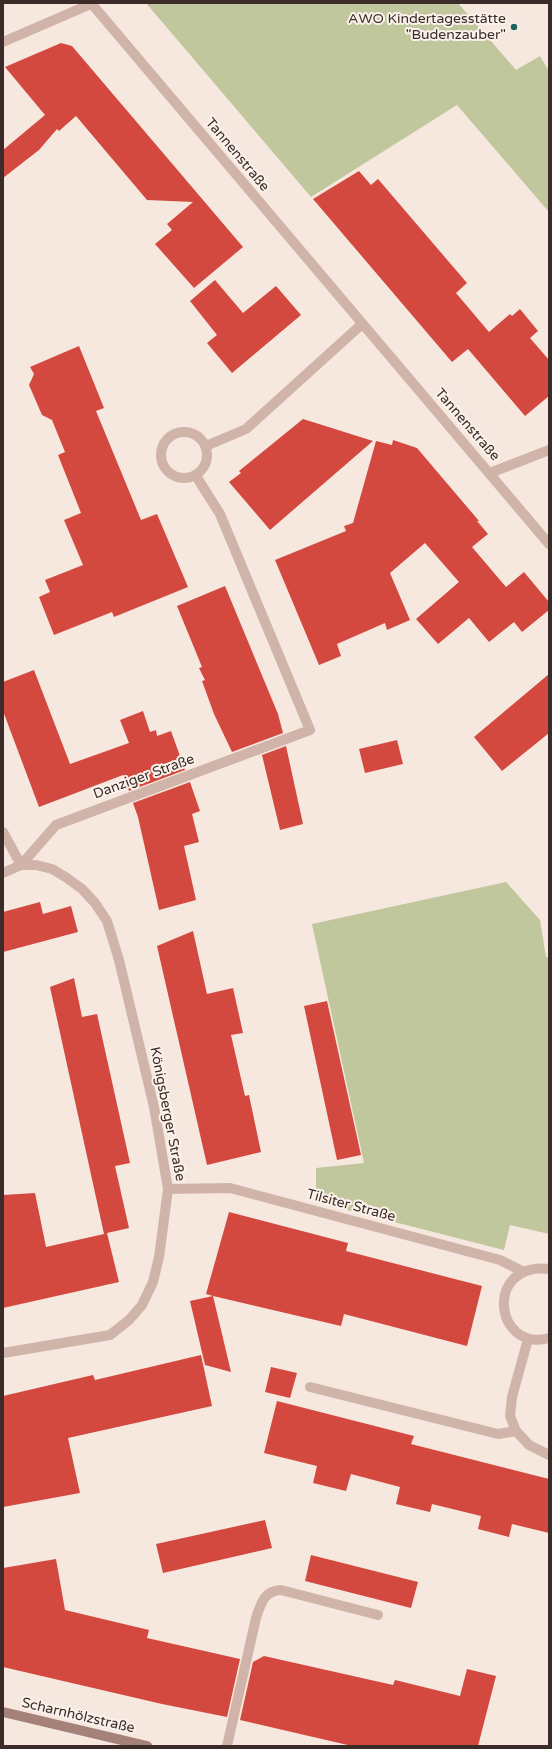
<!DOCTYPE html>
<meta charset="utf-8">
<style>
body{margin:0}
#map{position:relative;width:552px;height:1749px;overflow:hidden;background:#f6e7df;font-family:"Varela Round",sans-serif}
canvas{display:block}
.frame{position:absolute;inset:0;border:4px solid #3c2c29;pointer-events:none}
</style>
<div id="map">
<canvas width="552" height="1749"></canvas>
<div class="frame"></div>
</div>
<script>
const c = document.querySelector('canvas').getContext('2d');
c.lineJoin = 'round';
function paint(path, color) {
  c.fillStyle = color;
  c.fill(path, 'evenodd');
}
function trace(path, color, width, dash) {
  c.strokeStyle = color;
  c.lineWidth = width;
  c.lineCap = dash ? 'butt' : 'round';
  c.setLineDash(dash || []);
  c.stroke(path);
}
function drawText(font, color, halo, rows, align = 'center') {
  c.font = font + ' "Varela Round",sans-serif';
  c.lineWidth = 4;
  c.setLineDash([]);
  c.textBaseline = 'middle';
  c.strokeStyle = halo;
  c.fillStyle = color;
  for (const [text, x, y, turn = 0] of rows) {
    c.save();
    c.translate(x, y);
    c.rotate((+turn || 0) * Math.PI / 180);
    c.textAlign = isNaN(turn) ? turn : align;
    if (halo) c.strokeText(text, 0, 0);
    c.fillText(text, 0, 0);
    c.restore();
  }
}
const green = new Path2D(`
 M 146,3 L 458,3 L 516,70 L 540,56 L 549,71 L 549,212 L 457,105 L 311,197 Z
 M 506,882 L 540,920 L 546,957 L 549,957 L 549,1234 L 510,1225 L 504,1250 L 316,1202 L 316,1168 L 364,1163 L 312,924 Z`);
const building = new Path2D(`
 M 61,43 L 72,46 L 243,247 L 194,288 L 155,244 L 172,230 L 167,224 L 193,202 L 147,200 L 76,116 L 59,131 L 57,129 L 39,150 L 3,178 L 3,150 L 45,115 L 5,67 Z
 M 359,171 L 371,185 L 378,179 L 467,283 L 456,293 L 489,332 L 510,314 L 512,316 L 520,309 L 538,331 L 530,338 L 549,360 L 549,396 L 525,416 L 468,349 L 452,362 L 313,199 Z
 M 215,280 L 243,313 L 276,286 L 301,315 L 232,373 L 207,343 L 217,335 L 190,301 Z
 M 79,346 L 104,408 L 96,411 L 141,520 L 157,514 L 188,587 L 114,617 L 112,612 L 54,635 L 39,597 L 50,592 L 45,580 L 83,565 L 64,520 L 81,513 L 58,455 L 65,452 L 52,420 L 42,415 L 29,385 L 34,374 L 30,367 Z
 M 303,419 L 373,441 L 270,530 L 229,482 L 241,473 L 239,471 Z
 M 393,440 L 417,448 L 479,521 L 477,521 L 488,534 L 472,547 L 506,587 L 524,572 L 549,602 L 549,610 L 522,632 L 514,622 L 489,642 L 469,618 L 438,644 L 416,619 L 459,582 L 425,543 L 390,573 L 410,620 L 387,630 L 385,623 L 337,644 L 341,656 L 319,665 L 275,560 L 346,531 L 344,526 L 353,523 L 376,441 L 392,445 Z
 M 225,586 L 278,714 L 283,733 L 232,752 L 214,714 L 202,681 L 205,680 L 199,668 L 202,667 L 177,606 Z
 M 34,670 L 70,764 L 129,743 L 120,720 L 143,711 L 150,732 L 156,730 L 157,736 L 171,731 L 185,770 L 129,791 L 123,775 L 39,807 L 3,711 L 3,682 Z
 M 549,674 L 549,733 L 502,771 L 474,737 Z
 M 397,740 L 403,764 L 365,773 L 359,749 Z
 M 286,746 L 303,824 L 280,830 L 262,755 Z
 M 190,782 L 200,811 L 192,814 L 199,842 L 184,846 L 196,900 L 159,910 L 138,817 L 133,803 Z
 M 40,902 L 43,914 L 71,906 L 78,932 L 3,952 L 3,912 Z
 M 193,931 L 207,994 L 233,988 L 243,1033 L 231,1035 L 245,1096 L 249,1095 L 261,1152 L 207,1165 L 157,946 Z
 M 74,978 L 82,1017 L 97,1014 L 130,1163 L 115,1166 L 129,1228 L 107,1233 L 119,1282 L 3,1308 L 3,1195 L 35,1193 L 46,1247 L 104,1234 L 50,987 Z
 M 327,1001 L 361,1155 L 337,1160 L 304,1006 Z
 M 229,1212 L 348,1243 L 346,1251 L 482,1286 L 467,1346 L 344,1314 L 341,1326 L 213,1296 L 231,1372 L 205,1365 L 190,1301 L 213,1296 L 206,1294 Z
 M 201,1355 L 212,1406 L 68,1438 L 80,1493 L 3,1507 L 3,1396 L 93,1375 L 95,1380 Z
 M 271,1367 L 297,1373 L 290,1398 L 265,1392 Z
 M 277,1401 L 414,1436 L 411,1444 L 549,1479 L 549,1533 L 512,1524 L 509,1537 L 478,1529 L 481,1516 L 432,1504 L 430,1512 L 396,1504 L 400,1487 L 351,1474 L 346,1491 L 313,1483 L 317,1466 L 264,1453 Z
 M 265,1520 L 272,1548 L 163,1573 L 156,1544 Z
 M 311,1555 L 418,1582 L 411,1608 L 305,1581 Z
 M 56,1559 L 65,1610 L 149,1630 L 147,1638 L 240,1659 L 227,1717 L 162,1704 L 3,1667 L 3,1568 Z
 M 264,1656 L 393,1685 L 395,1680 L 460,1696 L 467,1669 L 496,1676 L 478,1746 L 352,1746 L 240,1720 L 253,1662 Z`);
const lane = new Path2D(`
 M 310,1387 L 498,1434 L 516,1431
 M 227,1746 L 256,1618 C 261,1603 264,1591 281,1590 L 378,1615`);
const street = new Path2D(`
 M 91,3 L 549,544
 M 3,42 L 91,4
 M161 455a23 23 0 1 1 46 0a23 23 0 1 1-46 0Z
 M 206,446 L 246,429 L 362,324
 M 490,473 L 549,450
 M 3,832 L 21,865
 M 3,873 L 21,865 L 56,825 L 310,730 L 220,514 L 196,476
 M 168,1189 L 230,1188 L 500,1260 L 522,1271
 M 549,1269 C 483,1262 495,1353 549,1338
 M 528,1339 L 512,1397 L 510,1416 L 516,1431 L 529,1445 L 549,1455
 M 3,1353 L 110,1335 L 129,1320 L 142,1305 L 153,1282 L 159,1257 L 168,1189 L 154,1107 L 119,960 L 107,921 L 95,903 L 82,889 L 67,878 L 52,869 L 36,865 L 21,865`);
const secondary = new Path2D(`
 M 3,1712 L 147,1746`);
const markers = [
 [514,27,4,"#19635b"]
];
const poiNames = [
 ["AWO Kindertagesstätte",506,19],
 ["\"Budenzauber\"",506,35]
];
const streetNames = [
 ["Tannenstraße",237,155,50],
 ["Tannenstraße",467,425,49],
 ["Danziger Straße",144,777,-20],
 ["Königsberger Straße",167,1114,79],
 ["Tilsiter Straße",351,1206,15],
 ["Scharnhölzstraße",78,1716,13]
];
paint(green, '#c0c79c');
paint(building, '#d3493f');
trace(lane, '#d0b4a9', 10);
trace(street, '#d0b4a9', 10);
trace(secondary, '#a48179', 10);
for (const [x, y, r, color] of markers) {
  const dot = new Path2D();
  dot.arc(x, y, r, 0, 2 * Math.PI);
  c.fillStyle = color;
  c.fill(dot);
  trace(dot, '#fcf2ec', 1.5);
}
drawText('14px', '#3c2c29', '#fcf2ec', poiNames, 'right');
drawText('14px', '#3c2c29', '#fcf2ec', streetNames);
</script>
